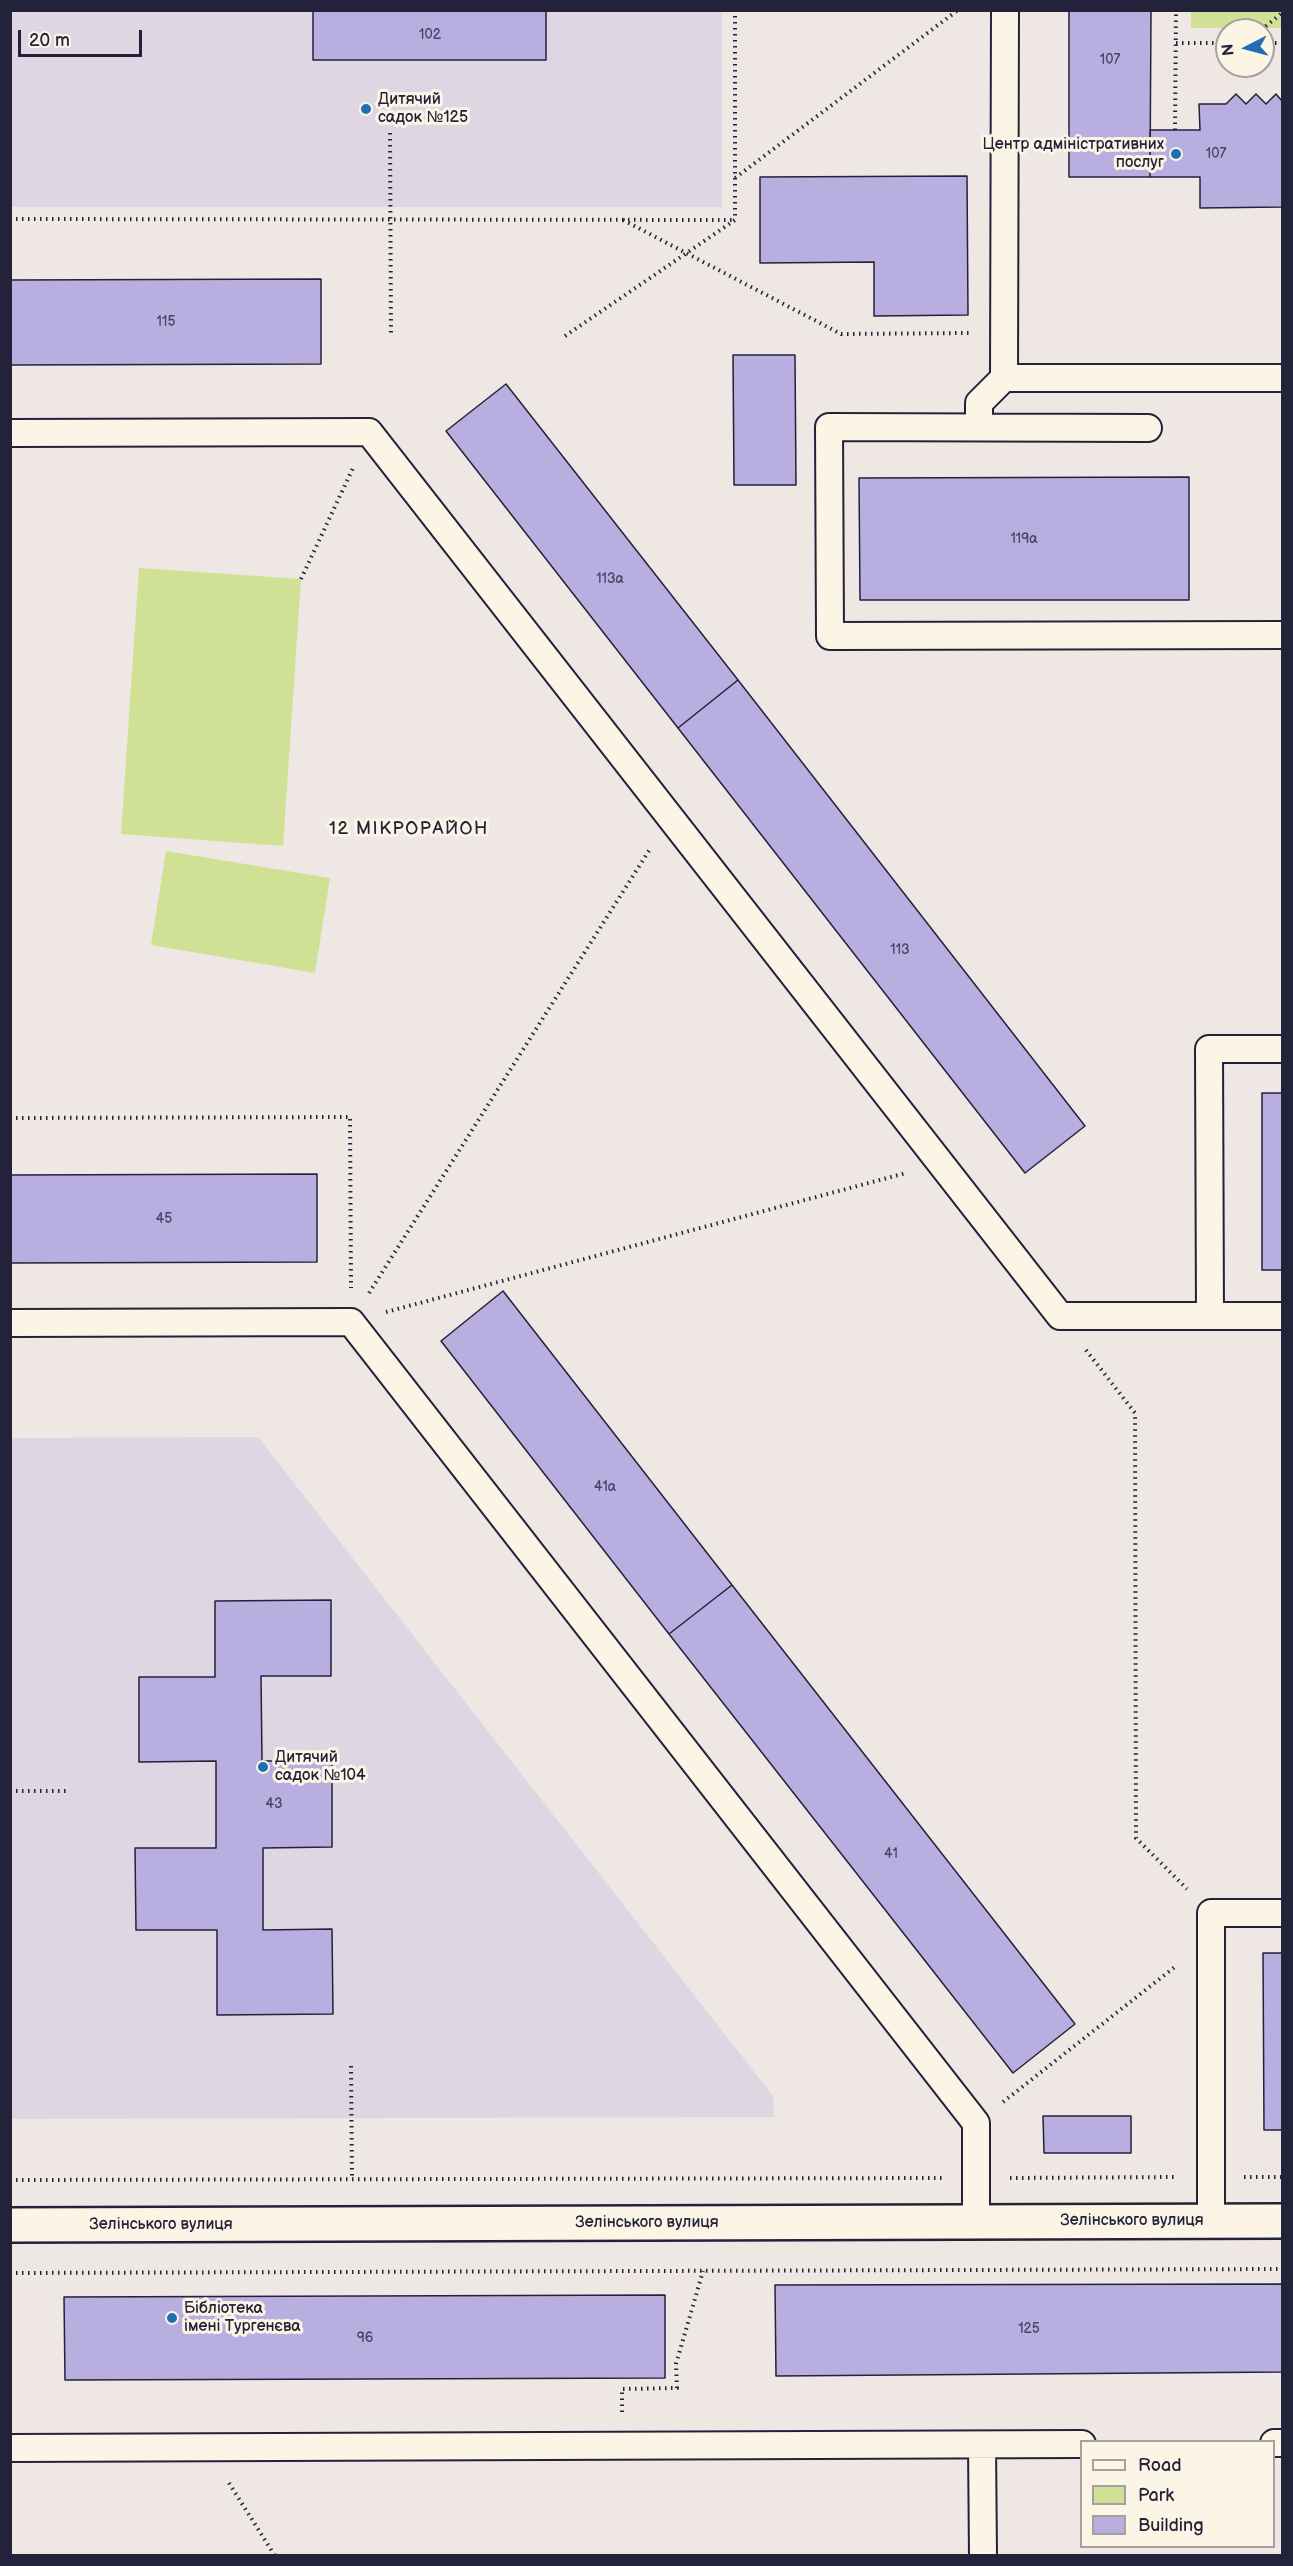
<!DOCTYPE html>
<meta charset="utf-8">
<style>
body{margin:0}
#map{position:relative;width:1293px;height:2566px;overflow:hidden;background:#eee7e4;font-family:"Balsamiq Sans",sans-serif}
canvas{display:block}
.frame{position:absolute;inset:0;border:12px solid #22223b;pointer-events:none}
.legend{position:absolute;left:1080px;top:2440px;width:195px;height:108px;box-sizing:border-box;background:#fcf5e5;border:2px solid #a5a1a1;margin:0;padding:8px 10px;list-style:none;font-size:18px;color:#22223b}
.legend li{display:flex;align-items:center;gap:12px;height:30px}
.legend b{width:30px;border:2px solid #a5a1a1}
.north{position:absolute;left:1215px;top:18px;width:60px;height:60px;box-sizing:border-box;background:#fcf5e5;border:2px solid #a5a1a1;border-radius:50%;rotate:264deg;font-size:16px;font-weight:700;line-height:24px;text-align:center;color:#22223b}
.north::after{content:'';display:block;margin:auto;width:21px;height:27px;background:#1f6fb2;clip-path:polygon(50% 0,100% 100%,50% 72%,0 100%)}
.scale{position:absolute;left:18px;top:30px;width:124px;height:27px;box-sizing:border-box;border:3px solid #22223b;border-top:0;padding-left:8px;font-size:18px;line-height:21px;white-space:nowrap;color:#22223b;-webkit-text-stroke:4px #fcf5e5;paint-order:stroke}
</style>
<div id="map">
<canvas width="1293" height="2566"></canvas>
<div class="frame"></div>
<ul class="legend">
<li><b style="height:8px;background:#fcf5e5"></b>Road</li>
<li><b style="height:16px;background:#d0e195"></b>Park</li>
<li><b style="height:16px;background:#b8afe0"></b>Building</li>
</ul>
<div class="north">N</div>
<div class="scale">20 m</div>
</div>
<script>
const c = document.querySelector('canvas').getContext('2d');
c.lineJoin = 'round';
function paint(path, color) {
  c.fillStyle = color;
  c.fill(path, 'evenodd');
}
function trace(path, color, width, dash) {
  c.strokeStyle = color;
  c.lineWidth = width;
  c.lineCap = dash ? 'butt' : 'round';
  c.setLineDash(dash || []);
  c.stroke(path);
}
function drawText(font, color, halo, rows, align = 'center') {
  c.font = font + ' "Balsamiq Sans",sans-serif';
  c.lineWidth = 6;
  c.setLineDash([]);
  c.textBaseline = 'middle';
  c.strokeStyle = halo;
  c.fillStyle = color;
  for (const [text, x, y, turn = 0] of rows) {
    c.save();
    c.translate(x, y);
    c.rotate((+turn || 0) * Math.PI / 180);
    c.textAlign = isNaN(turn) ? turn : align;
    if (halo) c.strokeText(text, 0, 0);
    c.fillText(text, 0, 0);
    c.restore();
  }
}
const built = new Path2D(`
 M 11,11 L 722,11 L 722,207 L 11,207 Z
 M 258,1437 L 773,2096 L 774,2117 L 11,2119 L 10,1438 Z`);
const green = new Path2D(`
 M 1191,11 L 1282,11 L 1282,28 L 1191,28 Z
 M 139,568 L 301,579 L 283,846 L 121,834 Z
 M 166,851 L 330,878 L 315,973 L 151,945 Z`);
const building = new Path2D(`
 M 313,10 L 546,10 L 546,60 L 313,60 Z
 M 1069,10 L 1151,10 L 1150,177 L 1069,177 Z
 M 1236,94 L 1246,104 L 1256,94 L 1266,104 L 1276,94 L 1282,101 L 1282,207 L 1200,208 L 1200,177 L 1150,177 L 1150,130 L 1200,130 L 1199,104 L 1226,104 Z
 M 967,176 L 968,315 L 874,316 L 874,262 L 760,263 L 760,177 Z
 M 321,279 L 321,364 L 10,365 L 10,280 Z
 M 733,355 L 795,355 L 796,485 L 734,485 Z
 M 506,384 L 738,680 L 678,728 L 446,431 Z
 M 1189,477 L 1189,600 L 860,600 L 859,478 Z
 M 738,680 L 1085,1126 L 1025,1173 L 678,728 Z
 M 1262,1093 L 1282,1093 L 1282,1270 L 1262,1270 Z
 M 317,1174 L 317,1262 L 10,1263 L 10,1175 Z
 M 503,1291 L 732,1585 L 669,1634 L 441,1341 Z
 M 732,1585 L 1075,2024 L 1013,2073 L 669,1634 Z
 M 331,1600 L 331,1676 L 261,1676 L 262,1761 L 332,1761 L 332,1847 L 263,1848 L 263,1930 L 332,1929 L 333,2014 L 217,2015 L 217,1930 L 136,1930 L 135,1848 L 216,1848 L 216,1761 L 139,1762 L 139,1677 L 215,1677 L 215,1601 Z
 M 1263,1953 L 1282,1953 L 1282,2130 L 1264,2130 Z
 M 1043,2116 L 1131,2116 L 1131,2153 L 1044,2153 Z
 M 1282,2284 L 1282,2372 L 776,2376 L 775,2285 Z
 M 665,2295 L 665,2378 L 65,2380 L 64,2297 Z`);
const path = new Path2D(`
 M 735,10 L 735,220
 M 1261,30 L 1282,13
 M 1176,43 L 1227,43
 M 1263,43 L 1282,43
 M 1175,130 L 1176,10
 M 390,133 L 391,337
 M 735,178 L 958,10
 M 10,219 L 735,220
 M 623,220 L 841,334 L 971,333
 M 565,336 L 735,220
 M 301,579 L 353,468
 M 10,1118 L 350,1117 L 351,1288
 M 369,1293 L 650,849
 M 386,1312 L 906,1173
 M 1086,1350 L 1135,1413 L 1136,1838 L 1187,1889
 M 10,1791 L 69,1791
 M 351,2066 L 352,2179
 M 1003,2102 L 1176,1966
 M 1244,2177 L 1282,2177
 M 1010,2178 L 1177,2177
 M 10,2180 L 943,2178
 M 10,2273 L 1282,2269
 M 622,2412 L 622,2389 L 677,2388 L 676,2364 L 703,2271
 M 229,2483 L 275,2556`);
const lane = new Path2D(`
 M 1004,378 L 1005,10
 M 979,427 L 979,403 L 1004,378 L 1282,378
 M 1148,428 L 829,427 L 830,636 L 1282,635
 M 10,433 L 369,432 L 1060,1316 L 1282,1316
 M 1210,1316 L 1209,1049 L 1282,1049
 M 10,1323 L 351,1322 L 976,2123 L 976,2222
 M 1211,2221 L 1211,1913 L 1282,1913
 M 1274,2443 L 1282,2443
 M 982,2445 L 983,2556
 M 10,2448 L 1082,2444`);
const secondary = new Path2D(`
 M 10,2225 L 1282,2221`);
const markers = [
 [366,109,6,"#1f6fb2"],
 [1176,154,6,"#1f6fb2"],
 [263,1767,6,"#1f6fb2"],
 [172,2318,6,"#1f6fb2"]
];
const numberNames = [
 ["102",430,35],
 ["107",1110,60],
 ["107",1216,154],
 ["115",166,322],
 ["119а",1024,539],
 ["113а",610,579],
 ["113",900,950],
 ["45",164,1219],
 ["41а",605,1487],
 ["43",274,1804],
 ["41",891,1854],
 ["125",1029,2329],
 ["96",365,2338]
];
const poiNames = [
 ["Дитячий",378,100],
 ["садок №125",378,118],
 ["Центр адміністративних",1164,145,"right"],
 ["послуг",1164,163,"right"],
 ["Дитячий",275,1758],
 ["садок №104",275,1776],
 ["Бібліотека",184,2309],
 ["імені Тургенєва",184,2327]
];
const streetNames = [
 ["Зелінського вулиця",1132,2221],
 ["Зелінського вулиця",647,2223],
 ["Зелінського вулиця",161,2225]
];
const neighbourhoodNames = [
 ["12 МІКРОРАЙОН",409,829]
];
paint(built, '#ded6e3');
paint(green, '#d0e195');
paint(building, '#b8afe0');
trace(building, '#22223b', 1.5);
trace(lane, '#22223b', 30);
trace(secondary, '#22223b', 38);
trace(path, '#22223b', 4, [1.5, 4.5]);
trace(lane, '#fcf5e5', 26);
trace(secondary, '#fcf5e5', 33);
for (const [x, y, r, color] of markers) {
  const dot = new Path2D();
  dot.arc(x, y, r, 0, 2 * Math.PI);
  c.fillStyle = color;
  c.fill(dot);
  trace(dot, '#fcf5e5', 2);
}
drawText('14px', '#484564', null, numberNames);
drawText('16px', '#22223b', '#fcf5e5', poiNames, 'left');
drawText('16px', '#22223b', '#fcf5e5', streetNames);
c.letterSpacing = '1.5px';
drawText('18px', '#22223b', '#fcf5e5', neighbourhoodNames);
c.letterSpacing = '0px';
</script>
